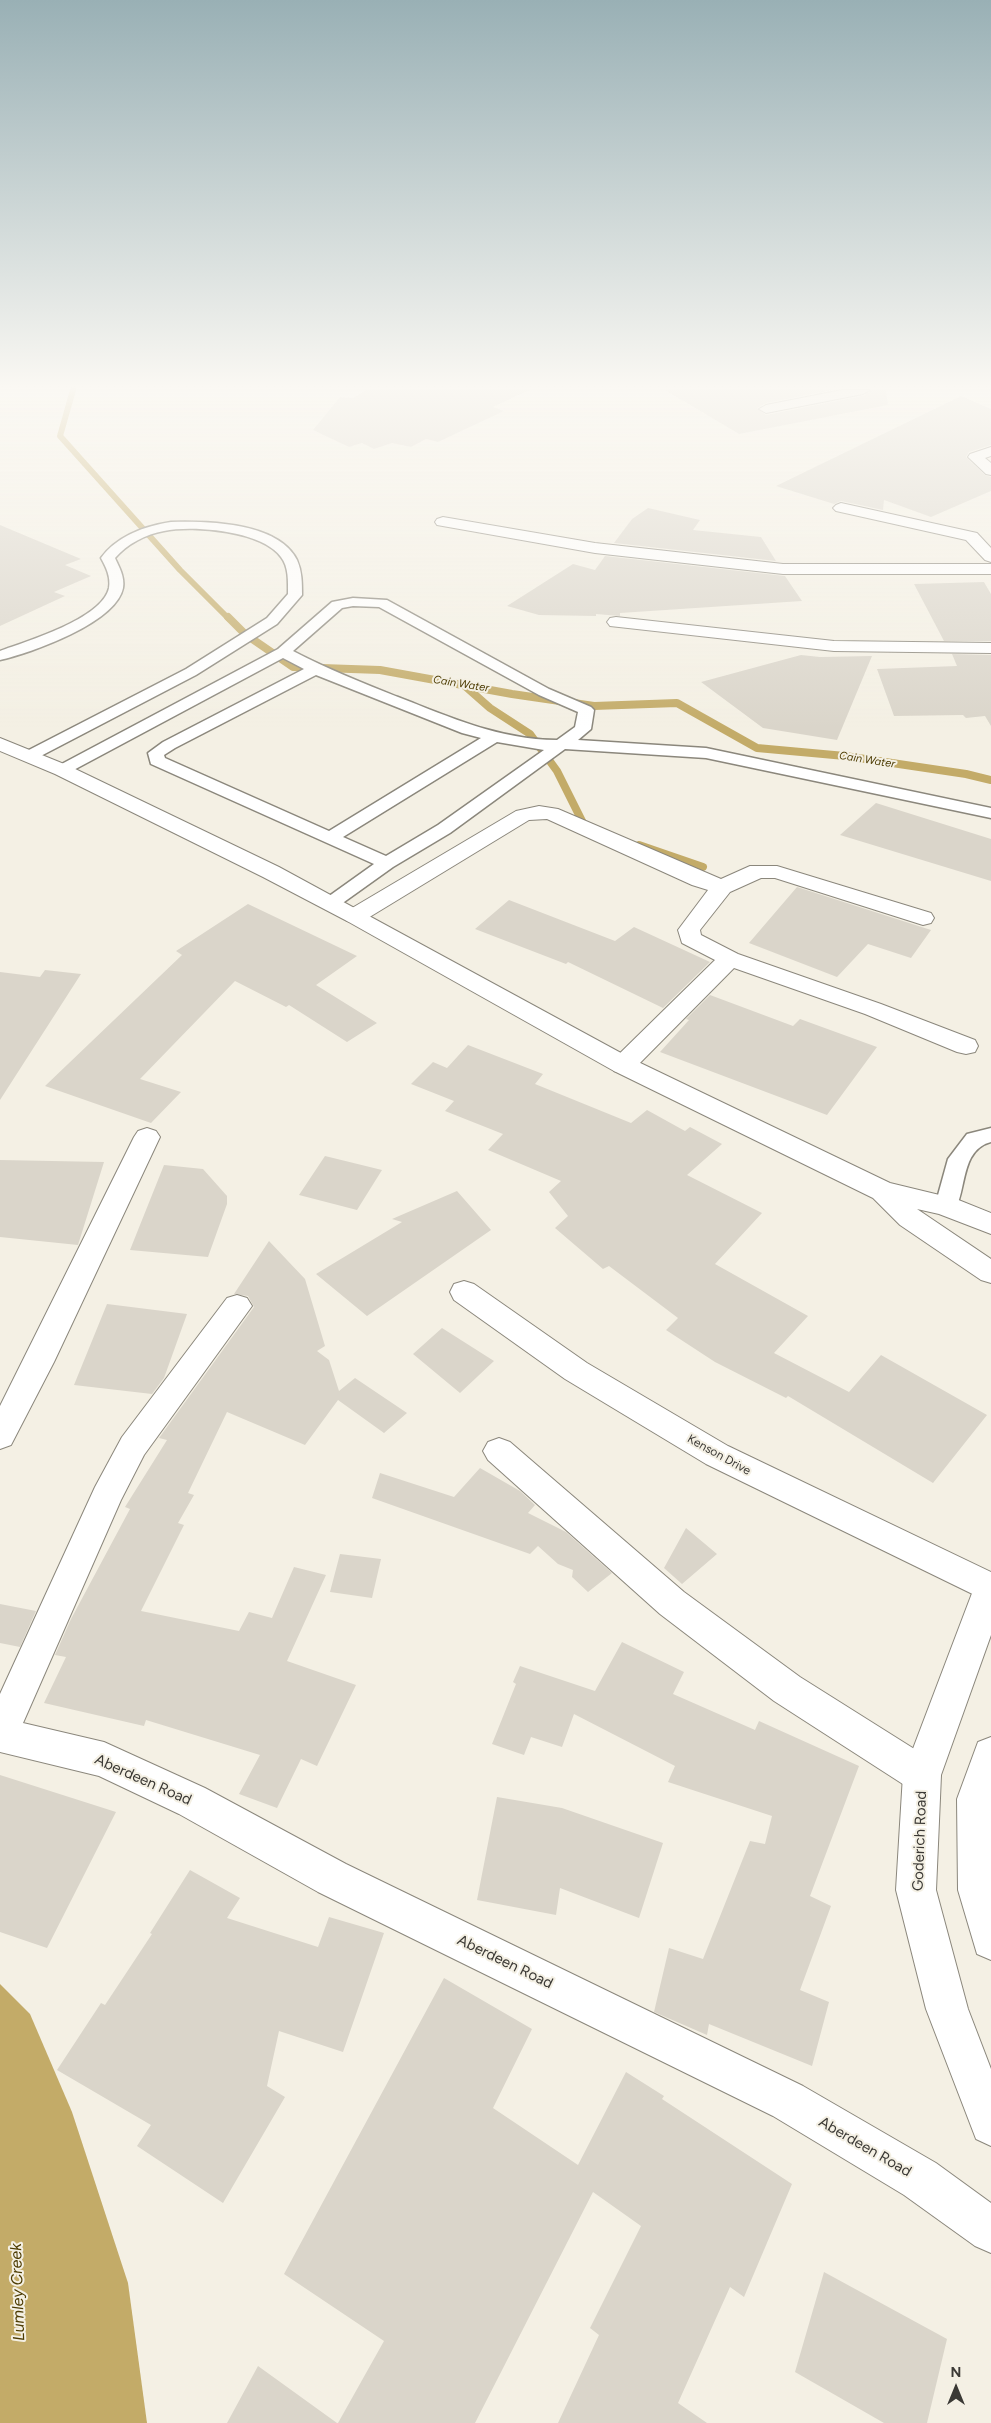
<!DOCTYPE html>
<style>
body{margin:0}
#map{position:relative;width:991px;height:2423px;overflow:hidden;background:#f4f0e4;font-family:Figtree,sans-serif}
canvas{display:block}
.north{position:absolute;left:931px;top:2363px;width:50px;height:50px;-webkit-text-stroke:4px #f4f0e4;paint-order:stroke;rotate:0deg;font-size:14px;font-weight:700;line-height:20px;text-align:center;color:#3b3935}
.north::after{content:'';display:block;margin:auto;width:18px;height:22px;background:#3b3935;clip-path:polygon(50% 0,100% 100%,50% 72%,0 100%)}
</style>
<div id="map">
<canvas width="991" height="2423"></canvas>
<div class="north">N</div>
</div>
<script>
const c = document.querySelector('canvas').getContext('2d');
c.lineJoin = 'round';
function paint(path, color) {
  c.fillStyle = color;
  c.fill(path, 'evenodd');
}
function trace(path, color, width, dash) {
  c.strokeStyle = color;
  c.lineWidth = width;
  c.lineCap = dash ? 'butt' : 'round';
  c.setLineDash(dash || []);
  c.stroke(path);
}
function drawText(font, color, halo, rows, align = 'center') {
  c.font = font + ' Figtree,sans-serif';
  c.lineWidth = 4;
  c.setLineDash([]);
  c.textBaseline = 'middle';
  c.strokeStyle = halo;
  c.fillStyle = color;
  for (const [text, x, y, turn = 0] of rows) {
    c.save();
    c.translate(x, y);
    c.rotate((+turn || 0) * Math.PI / 180);
    c.textAlign = isNaN(turn) ? turn : align;
    if (halo) c.strokeText(text, 0, 0);
    c.fillText(text, 0, 0);
    c.restore();
  }
}
const water = new Path2D(`
 M 0,1984 L 30,2014 L 72,2112 L 128,2283 L 147,2423 L 0,2423 Z`);
const streamFar1 = new Path2D(`
 M 73,390 L 60,436 L 180,570 L 229,619`);
const stream = new Path2D(`
 M 228,617 L 245,634 L 293,667 L 380,670 L 512,694 L 594,706 L 677,703 L 757,748 L 845,756 L 966,774 L 991,780
 M 465,686 L 490,708 L 530,734 L 557,771 L 585,827 L 590,829
 M 639,845 L 703,867`);
const building = new Path2D(`
 M 366,390 L 529,390 L 493,407 L 504,411 L 438,442 L 426,439 L 411,447 L 392,443 L 374,449 L 362,443 L 349,447 L 313,430 L 340,397 L 353,398 Z
 M 665,390 L 832,390 L 766,403 L 757,408 L 766,415 L 863,396 L 872,390 L 886,390 L 888,405 L 739,434 Z
 M 961,396 L 991,409 L 991,445 L 969,452 L 966,457 L 985,475 L 991,477 L 991,491 L 931,517 L 884,500 L 883,510 L 841,501 L 834,504 L 776,486 Z
 M 648,508 L 700,520 L 693,530 L 761,537 L 776,561 L 614,543 L 632,519 Z
 M 0,525 L 81,559 L 65,565 L 91,576 L 54,592 L 65,596 L 0,626 Z
 M 605,556 L 785,576 L 802,601 L 620,613 L 620,616 L 596,614 L 596,616 L 539,615 L 507,606 L 573,564 L 595,570 Z
 M 984,582 L 991,594 L 991,641 L 944,641 L 914,584 Z
 M 952,654 L 991,655 L 991,726 L 985,716 L 966,718 L 963,715 L 894,716 L 877,669 L 957,666 Z
 M 801,655 L 820,657 L 872,656 L 837,740 L 763,728 L 701,682 Z
 M 876,803 L 991,839 L 991,881 L 840,835 Z
 M 797,887 L 931,930 L 911,958 L 868,944 L 837,977 L 749,943 Z
 M 509,900 L 615,941 L 634,927 L 710,962 L 663,1008 L 568,962 L 566,964 L 475,929 Z
 M 248,904 L 357,956 L 316,985 L 377,1023 L 347,1042 L 289,1005 L 286,1007 L 235,981 L 140,1079 L 181,1092 L 151,1123 L 45,1086 L 182,955 L 176,951 Z
 M 45,970 L 81,974 L 0,1100 L 0,972 L 40,977 Z
 M 710,995 L 793,1026 L 800,1019 L 877,1047 L 827,1115 L 660,1052 L 689,1020 L 686,1019 Z
 M 468,1045 L 543,1074 L 535,1084 L 631,1123 L 647,1110 L 685,1131 L 690,1127 L 722,1144 L 687,1175 L 762,1213 L 715,1264 L 808,1316 L 774,1353 L 849,1392 L 881,1355 L 987,1415 L 933,1483 L 788,1396 L 786,1398 L 715,1362 L 666,1330 L 678,1318 L 609,1266 L 603,1269 L 555,1228 L 568,1216 L 549,1192 L 561,1181 L 488,1150 L 503,1134 L 445,1111 L 454,1101 L 411,1084 L 433,1062 L 447,1068 Z
 M 325,1156 L 382,1170 L 357,1210 L 299,1195 Z
 M 0,1160 L 104,1162 L 78,1245 L 0,1237 Z
 M 164,1165 L 203,1169 L 227,1196 L 227,1204 L 208,1257 L 130,1250 Z
 M 457,1191 L 491,1230 L 367,1316 L 316,1274 L 402,1222 L 392,1219 Z
 M 269,1241 L 305,1279 L 325,1346 L 317,1351 L 329,1360 L 339,1391 L 355,1378 L 407,1413 L 384,1433 L 338,1400 L 305,1445 L 227,1412 L 188,1493 L 194,1495 L 178,1523 L 184,1525 L 141,1611 L 239,1631 L 249,1612 L 272,1618 L 294,1567 L 326,1575 L 287,1661 L 356,1685 L 317,1766 L 301,1759 L 277,1808 L 239,1794 L 260,1755 L 146,1720 L 144,1726 L 44,1703 L 66,1657 L 55,1655 L 71,1619 L 130,1509 L 125,1507 L 167,1440 L 159,1438 L 254,1307 L 248,1296 L 234,1294 Z
 M 107,1304 L 187,1314 L 164,1378 L 152,1394 L 74,1385 Z
 M 442,1328 L 494,1361 L 460,1393 L 413,1354 Z
 M 480,1468 L 520,1491 L 535,1505 L 528,1513 L 566,1532 L 612,1573 L 588,1592 L 572,1577 L 573,1570 L 558,1564 L 538,1546 L 530,1554 L 372,1498 L 380,1473 L 454,1497 Z
 M 686,1528 L 717,1554 L 682,1584 L 664,1568 Z
 M 340,1554 L 381,1559 L 372,1598 L 330,1592 Z
 M 0,1604 L 36,1611 L 20,1647 L 0,1643 Z
 M 622,1642 L 684,1672 L 673,1694 L 755,1730 L 759,1721 L 859,1766 L 810,1896 L 831,1906 L 800,1990 L 829,2002 L 812,2066 L 709,2024 L 707,2035 L 654,2012 L 669,1948 L 703,1959 L 750,1841 L 765,1844 L 772,1816 L 668,1782 L 675,1766 L 574,1714 L 562,1747 L 531,1737 L 524,1755 L 492,1744 L 516,1684 L 513,1682 L 520,1666 L 595,1691 Z
 M 0,1775 L 116,1812 L 47,1948 L 0,1932 Z
 M 497,1797 L 562,1808 L 663,1843 L 639,1918 L 560,1888 L 556,1915 L 477,1900 Z
 M 190,1870 L 240,1898 L 227,1918 L 318,1947 L 329,1917 L 384,1933 L 343,2052 L 279,2031 L 267,2086 L 285,2097 L 223,2203 L 137,2146 L 151,2125 L 57,2070 L 101,2003 L 105,2005 L 152,1934 L 150,1933 Z
 M 444,1978 L 532,2029 L 493,2108 L 578,2165 L 626,2072 L 664,2096 L 662,2099 L 792,2184 L 744,2297 L 730,2287 L 678,2403 L 707,2423 L 558,2423 L 599,2335 L 590,2328 L 641,2226 L 593,2192 L 475,2423 L 338,2423 L 384,2341 L 284,2274 Z
 M 824,2272 L 947,2339 L 927,2423 L 884,2423 L 795,2372 Z
 M 258,2366 L 337,2423 L 227,2423 Z`);
const service = new Path2D(`
 M 171,522 C 207,521 278,522 297,560 C 302,571 302,583 302,595 L 277,624 L 196,675 L 35,759 L 23,759 L 21,756 L 23,753 L 186,669 L 267,618 L 288,594 C 288,582 289,567 281,557 C 262,531 194,525 164,531 C 146,534 127,544 115,558 C 119,567 125,577 123,588 C 116,623 31,653 0,660 L 0,651 C 27,641 102,619 109,588 C 111,577 106,567 101,558 C 117,536 145,526 171,522 Z
 M 353,598 L 387,600 L 549,689 L 591,707 L 594,710 L 591,729 L 578,740 L 706,748 L 991,808 L 991,818 L 706,758 L 565,749 L 450,833 L 393,867 L 337,907 L 325,907 L 322,903 L 325,899 L 374,864 L 151,764 L 148,753 L 163,742 L 304,669 L 283,658 L 68,773 L 62,775 L 54,770 L 56,767 L 278,649 L 332,602 ZM 353,606 L 379,607 L 539,695 L 578,712 L 575,727 L 557,740 C 500,740 450,717 398,697 C 363,683 327,669 293,651 L 342,608 ZM 316,675 L 462,733 L 481,738 L 329,831 L 165,758 L 164,755 L 175,748 ZM 497,742 L 544,750 L 438,825 L 386,856 L 343,837 Z
 M 991,1128 L 991,1142 C 960,1150 967,1190 954,1212 L 946,1214 L 938,1212 L 935,1206 L 948,1159 L 967,1134 Z`);
const minor = new Path2D(`
 M 842,390 L 870,390 L 863,394 L 766,413 L 759,409 L 766,405 Z
 M 991,447 L 991,456 L 985,458 L 991,463 L 991,475 L 986,474 L 968,457 L 970,454 Z
 M 841,503 L 977,533 L 991,548 L 991,562 L 985,560 L 966,540 L 836,511 L 833,508 L 836,505 Z
 M 443,517 L 595,543 L 783,564 L 991,564 L 991,574 L 783,574 L 595,553 L 437,525 L 435,522 L 437,519 Z
 M 616,617 L 834,641 L 991,643 L 991,653 L 834,651 L 610,626 L 607,622 L 610,618 Z
 M 539,806 L 558,809 L 721,879 L 750,866 L 777,866 L 931,913 L 934,918 L 931,923 L 923,925 L 775,878 L 761,878 L 730,892 L 700,930 L 701,935 L 738,954 L 881,1004 L 975,1040 L 978,1046 L 975,1052 L 966,1054 L 957,1052 L 865,1014 L 734,968 L 632,1071 L 623,1073 L 614,1071 L 611,1065 L 614,1059 L 715,960 L 682,943 L 678,930 L 708,890 L 692,885 L 547,819 L 529,820 L 363,921 L 355,923 L 347,921 L 344,916 L 347,911 L 516,811 Z
 M 147,1128 L 156,1131 L 160,1137 L 54,1362 L 11,1445 L 0,1449 L 0,1406 L 134,1137 L 138,1131 Z
 M 464,1281 L 474,1284 L 587,1363 L 728,1446 L 991,1572 L 991,1603 L 706,1464 L 565,1379 L 454,1300 L 450,1292 L 454,1284 Z
 M 237,1295 L 247,1298 L 252,1306 L 144,1455 L 121,1500 L 23,1723 L 104,1742 L 205,1788 L 346,1864 L 803,2086 L 936,2163 L 991,2203 L 991,2253 L 975,2246 L 904,2195 L 773,2116 L 318,1892 L 179,1814 L 99,1776 L 0,1752 L 0,1694 L 95,1487 L 122,1437 L 227,1298 Z
 M 499,1438 L 510,1442 L 684,1592 L 800,1677 L 935,1762 L 941,1775 L 935,1788 L 922,1793 L 909,1788 L 774,1701 L 660,1614 L 488,1460 L 483,1451 L 488,1442 Z`);
const secondary = new Path2D(`
 M 0,738 L 69,766 L 279,867 L 632,1059 L 890,1183 L 956,1199 L 991,1213 L 991,1234 L 939,1214 L 917,1209 L 991,1259 L 991,1283 L 981,1280 L 900,1225 L 873,1198 L 614,1071 L 347,921 L 263,877 L 55,774 L 0,751 Z`);
const primary = new Path2D(`
 M 991,1573 L 991,1635 L 941,1775 L 936,1890 L 968,2009 L 991,2069 L 991,2146 L 976,2139 L 926,2009 L 896,1890 L 903,1775 L 974,1588 L 979,1578 Z
 M 991,1737 L 991,1960 L 977,1954 L 958,1890 L 957,1799 L 978,1742 Z`);
const farWaternames = [
 ["Cain Water",461,684,9],
 ["Cain Water",867,760,9]
];
const streetNames = [
 ["Kenson Drive",719,1455,29]
];
const nearStreetnames = [
 ["Aberdeen Road",143,1780,24],
 ["Goderich Road",920,1841,-88],
 ["Aberdeen Road",505,1962,26],
 ["Aberdeen Road",865,2147,30]
];
const nearWaternames = [
 ["Lumley Creek",18,2292,-92]
];
paint(water, '#c3ab68');
trace(streamFar1, '#c3ab68', 6);
trace(stream, '#c3ab68', 8);
paint(building, '#dad5ca');
trace(service, '#8b877c', 3);
trace(minor, '#8b877c', 2);
trace(secondary, '#8b877c', 2);
trace(primary, '#8b877c', 2);
paint(service, '#fff');
paint(minor, '#fff');
paint(secondary, '#fff');
paint(primary, '#fff');
const sky = c.createLinearGradient(0, 0, 0, 729);
sky.addColorStop(0, '#99b0b5');
sky.addColorStop(0.53, '#faf8f3');
sky.addColorStop(1, '#faf8f300');
c.fillStyle = sky;
c.fillRect(0, 0, 991, 729);
drawText('italic 11px', '#4c3b02', '#f4f0e4', farWaternames);
drawText('12px', '#3b3935', '#f4f0e4', streetNames);
drawText('15px', '#3b3935', '#f4f0e4', nearStreetnames);
drawText('italic 16px', '#4c3b02', '#f4f0e4', nearWaternames);
</script>
